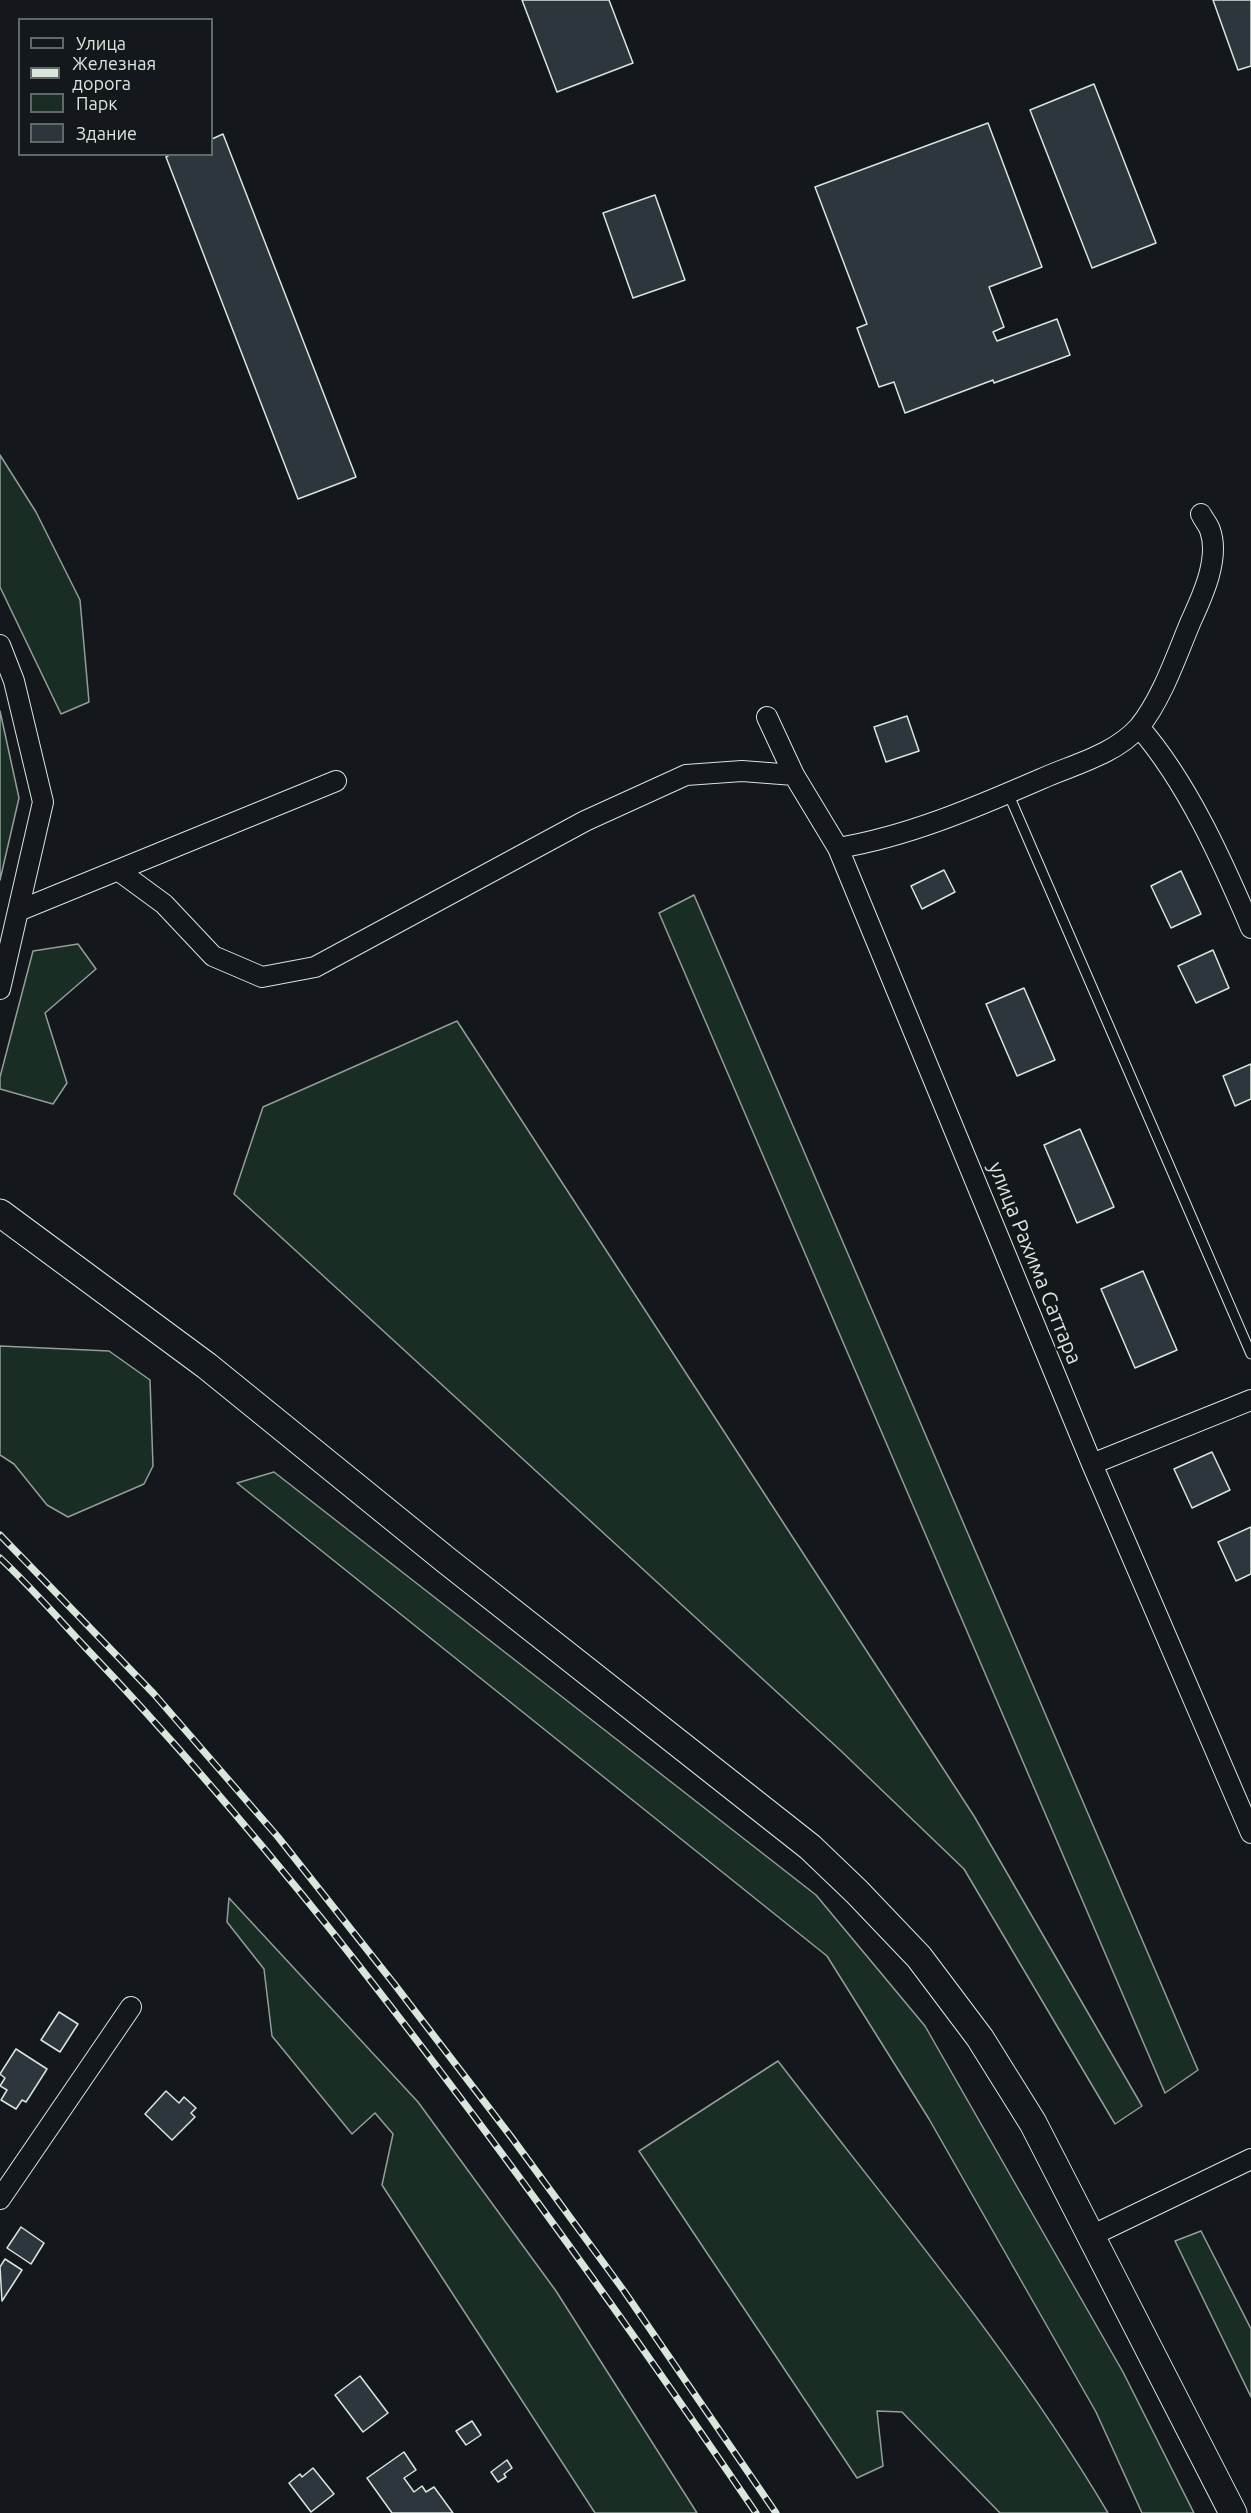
<!DOCTYPE html>
<meta charset="utf-8">
<style>
body{margin:0}
#map{position:relative;width:1251px;height:2513px;overflow:hidden;background:#14181c;font-family:Ubuntu,sans-serif}
canvas{display:block}
.legend{position:absolute;left:18px;top:18px;width:195px;height:138px;box-sizing:border-box;background:#14181c;border:2px solid #626a69;margin:0;padding:8px 10px;list-style:none;font-size:18px;color:#d8e6dc}
.legend li{display:flex;align-items:center;gap:12px;height:30px}
.legend b{width:30px;border:2px solid #626a69}
</style>
<div id="map">
<canvas width="1251" height="2513"></canvas>
<ul class="legend">
<li><b style="height:8px;background:#14181c"></b>Улица</li>
<li><b style="height:8px;background:#d8e6dc"></b>Железная дорога</li>
<li><b style="height:16px;background:#1a2d24"></b>Парк</li>
<li><b style="height:16px;background:#2c363c"></b>Здание</li>
</ul>
</div>
<script>
const c = document.querySelector('canvas').getContext('2d');
c.lineJoin = 'round';
function paint(path, color) {
  c.fillStyle = color;
  c.fill(path, 'evenodd');
}
function trace(path, color, width, dash) {
  c.strokeStyle = color;
  c.lineWidth = width;
  c.lineCap = dash ? 'butt' : 'round';
  c.setLineDash(dash || []);
  c.stroke(path);
}
function drawText(font, color, halo, rows, align = 'center') {
  c.font = font + ' Ubuntu,sans-serif';
  c.lineWidth = 4.5;
  c.setLineDash([]);
  c.textBaseline = 'middle';
  c.strokeStyle = halo;
  c.fillStyle = color;
  for (const [text, x, y, turn = 0] of rows) {
    c.save();
    c.translate(x, y);
    c.rotate((+turn || 0) * Math.PI / 180);
    c.textAlign = isNaN(turn) ? turn : align;
    if (halo) c.strokeText(text, 0, 0);
    c.fillText(text, 0, 0);
    c.restore();
  }
}
const green = new Path2D(`
 M 0,455 L 36,512 L 80,600 L 89,702 L 61,714 L 0,587 Z
 M 0,711 L 19,798 L 0,880 Z
 M 694,895 L 1198,2070 L 1165,2093 L 659,913 Z
 M 78,944 L 96,969 L 45,1013 L 67,1083 L 53,1104 L 0,1089 L 0,1077 L 33,951 Z
 M 457,1021 L 974,1816 L 1142,2106 L 1115,2124 L 964,1869 L 840,1750 L 234,1194 L 263,1107 Z
 M 0,1346 L 109,1351 L 150,1380 L 153,1466 L 144,1484 L 68,1517 L 47,1505 L 14,1464 L 0,1455 Z
 M 274,1472 L 816,1895 L 925,2026 L 1123,2372 L 1194,2513 L 1142,2513 L 1096,2412 L 929,2119 L 827,1956 L 237,1483 Z
 M 229,1898 L 418,2102 L 556,2291 L 697,2513 L 595,2513 L 382,2185 L 393,2134 L 375,2113 L 352,2134 L 272,2036 L 264,1969 L 227,1922 Z
 M 778,2061 C 891,2208 1013,2352 1108,2513 L 1000,2513 L 902,2412 L 877,2411 L 883,2466 L 857,2478 L 639,2151 Z
 M 1201,2231 L 1251,2329 L 1251,2397 L 1175,2241 Z`);
const building = new Path2D(`
 M 522,0 L 609,0 L 633,63 L 557,92 Z
 M 1213,0 L 1251,0 L 1251,66 L 1238,70 Z
 M 1094,84 L 1156,243 L 1092,268 L 1030,110 Z
 M 988,123 L 1042,267 L 989,287 L 1004,327 L 993,332 L 997,341 L 1057,319 L 1070,355 L 994,383 L 993,380 L 905,413 L 894,382 L 879,387 L 857,328 L 867,324 L 815,187 Z
 M 223,134 L 356,477 L 298,499 L 166,157 L 171,154 L 212,154 L 212,139 Z
 M 655,195 L 685,280 L 633,298 L 603,213 Z
 M 907,716 L 919,751 L 886,762 L 874,727 Z
 M 944,870 L 955,892 L 922,909 L 911,886 Z
 M 1181,871 L 1201,914 L 1171,928 L 1151,886 Z
 M 1213,950 L 1229,988 L 1196,1003 L 1178,966 Z
 M 1024,988 L 1055,1060 L 1017,1076 L 986,1004 Z
 M 1251,1064 L 1251,1099 L 1235,1106 L 1223,1076 Z
 M 1080,1129 L 1114,1207 L 1077,1223 L 1044,1145 Z
 M 1143,1271 L 1177,1350 L 1135,1368 L 1101,1289 Z
 M 1212,1452 L 1230,1490 L 1192,1508 L 1174,1469 Z
 M 1251,1527 L 1251,1574 L 1236,1581 L 1218,1542 Z
 M 59,2012 L 78,2024 L 60,2052 L 41,2040 Z
 M 16,2049 L 47,2069 L 26,2102 L 22,2100 L 16,2109 L 1,2100 L 7,2090 L 0,2086 L 5,2078 L 0,2074 Z
 M 166,2091 L 179,2103 L 184,2097 L 196,2108 L 191,2113 L 195,2117 L 172,2140 L 145,2114 Z
 M 21,2227 L 44,2243 L 31,2264 L 7,2248 Z
 M 5,2259 L 22,2270 L 2,2301 L 0,2267 Z
 M 360,2376 L 388,2413 L 363,2432 L 335,2395 Z
 M 472,2421 L 481,2435 L 466,2445 L 456,2431 Z
 M 404,2452 L 416,2470 L 404,2478 L 414,2492 L 422,2486 L 426,2492 L 434,2487 L 453,2513 L 392,2513 L 367,2478 Z
 M 507,2460 L 512,2468 L 504,2474 L 506,2477 L 498,2482 L 491,2472 Z
 M 313,2468 L 334,2494 L 311,2512 L 289,2483 L 300,2474 L 302,2477 Z`);
const lane = new Path2D(`
 M 1008,793 L 1251,1354`);
const street = new Path2D(`
 M 0,645 L 14,681 L 43,802 L 0,989
 M 767,717 L 794,775 L 838,848 L 1092,1464 L 1251,1833
 M 1139,727 C 1187,782 1222,860 1251,928
 M 838,848 C 911,836 981,805 1048,776 C 1079,763 1116,753 1139,727 C 1162,699 1177,654 1191,621 C 1203,595 1220,558 1210,530 C 1208,524 1203,519 1201,514
 M 119,871 L 164,904 L 213,956 L 262,977 L 315,967 L 585,821 L 686,775 L 742,771 L 794,775
 M 18,911 L 336,781
 M 1092,1464 L 1251,1400
 M 0,2199 L 131,2007
 M 1093,2235 L 1251,2159`);
const secondary = new Path2D(`
 M 0,1213 L 207,1366 L 446,1560 L 810,1847 L 857,1892 L 919,1957 L 980,2038 L 1033,2123 L 1233,2513`);
const rail = new Path2D(`
 M 0,1535 L 154,1694 L 278,1837 L 395,1985 L 512,2138 L 624,2291 L 776,2513
 M 0,1558 C 30,1586 57,1617 85,1647 C 171,1737 252,1832 330,1929 C 480,2118 621,2314 756,2513`);
const streetNames = [
 ["улица Рахима Саттара",1035,1263,68]
];
paint(green, '#1a2d24');
trace(green, '#939e99', 1.5);
paint(building, '#2c363c');
trace(building, '#d8e6dc', 1.5);
trace(lane, '#d8e6dc', 11);
trace(street, '#d8e6dc', 22);
trace(secondary, '#d8e6dc', 29);
trace(lane, '#14181c', 9);
trace(street, '#14181c', 20);
trace(secondary, '#14181c', 27);
trace(rail, '#d8e6dc', 7);
trace(rail, '#14181c', 4.5, [14]);
drawText('21px', '#d8e6dc', '#14181c', streetNames);
</script>
